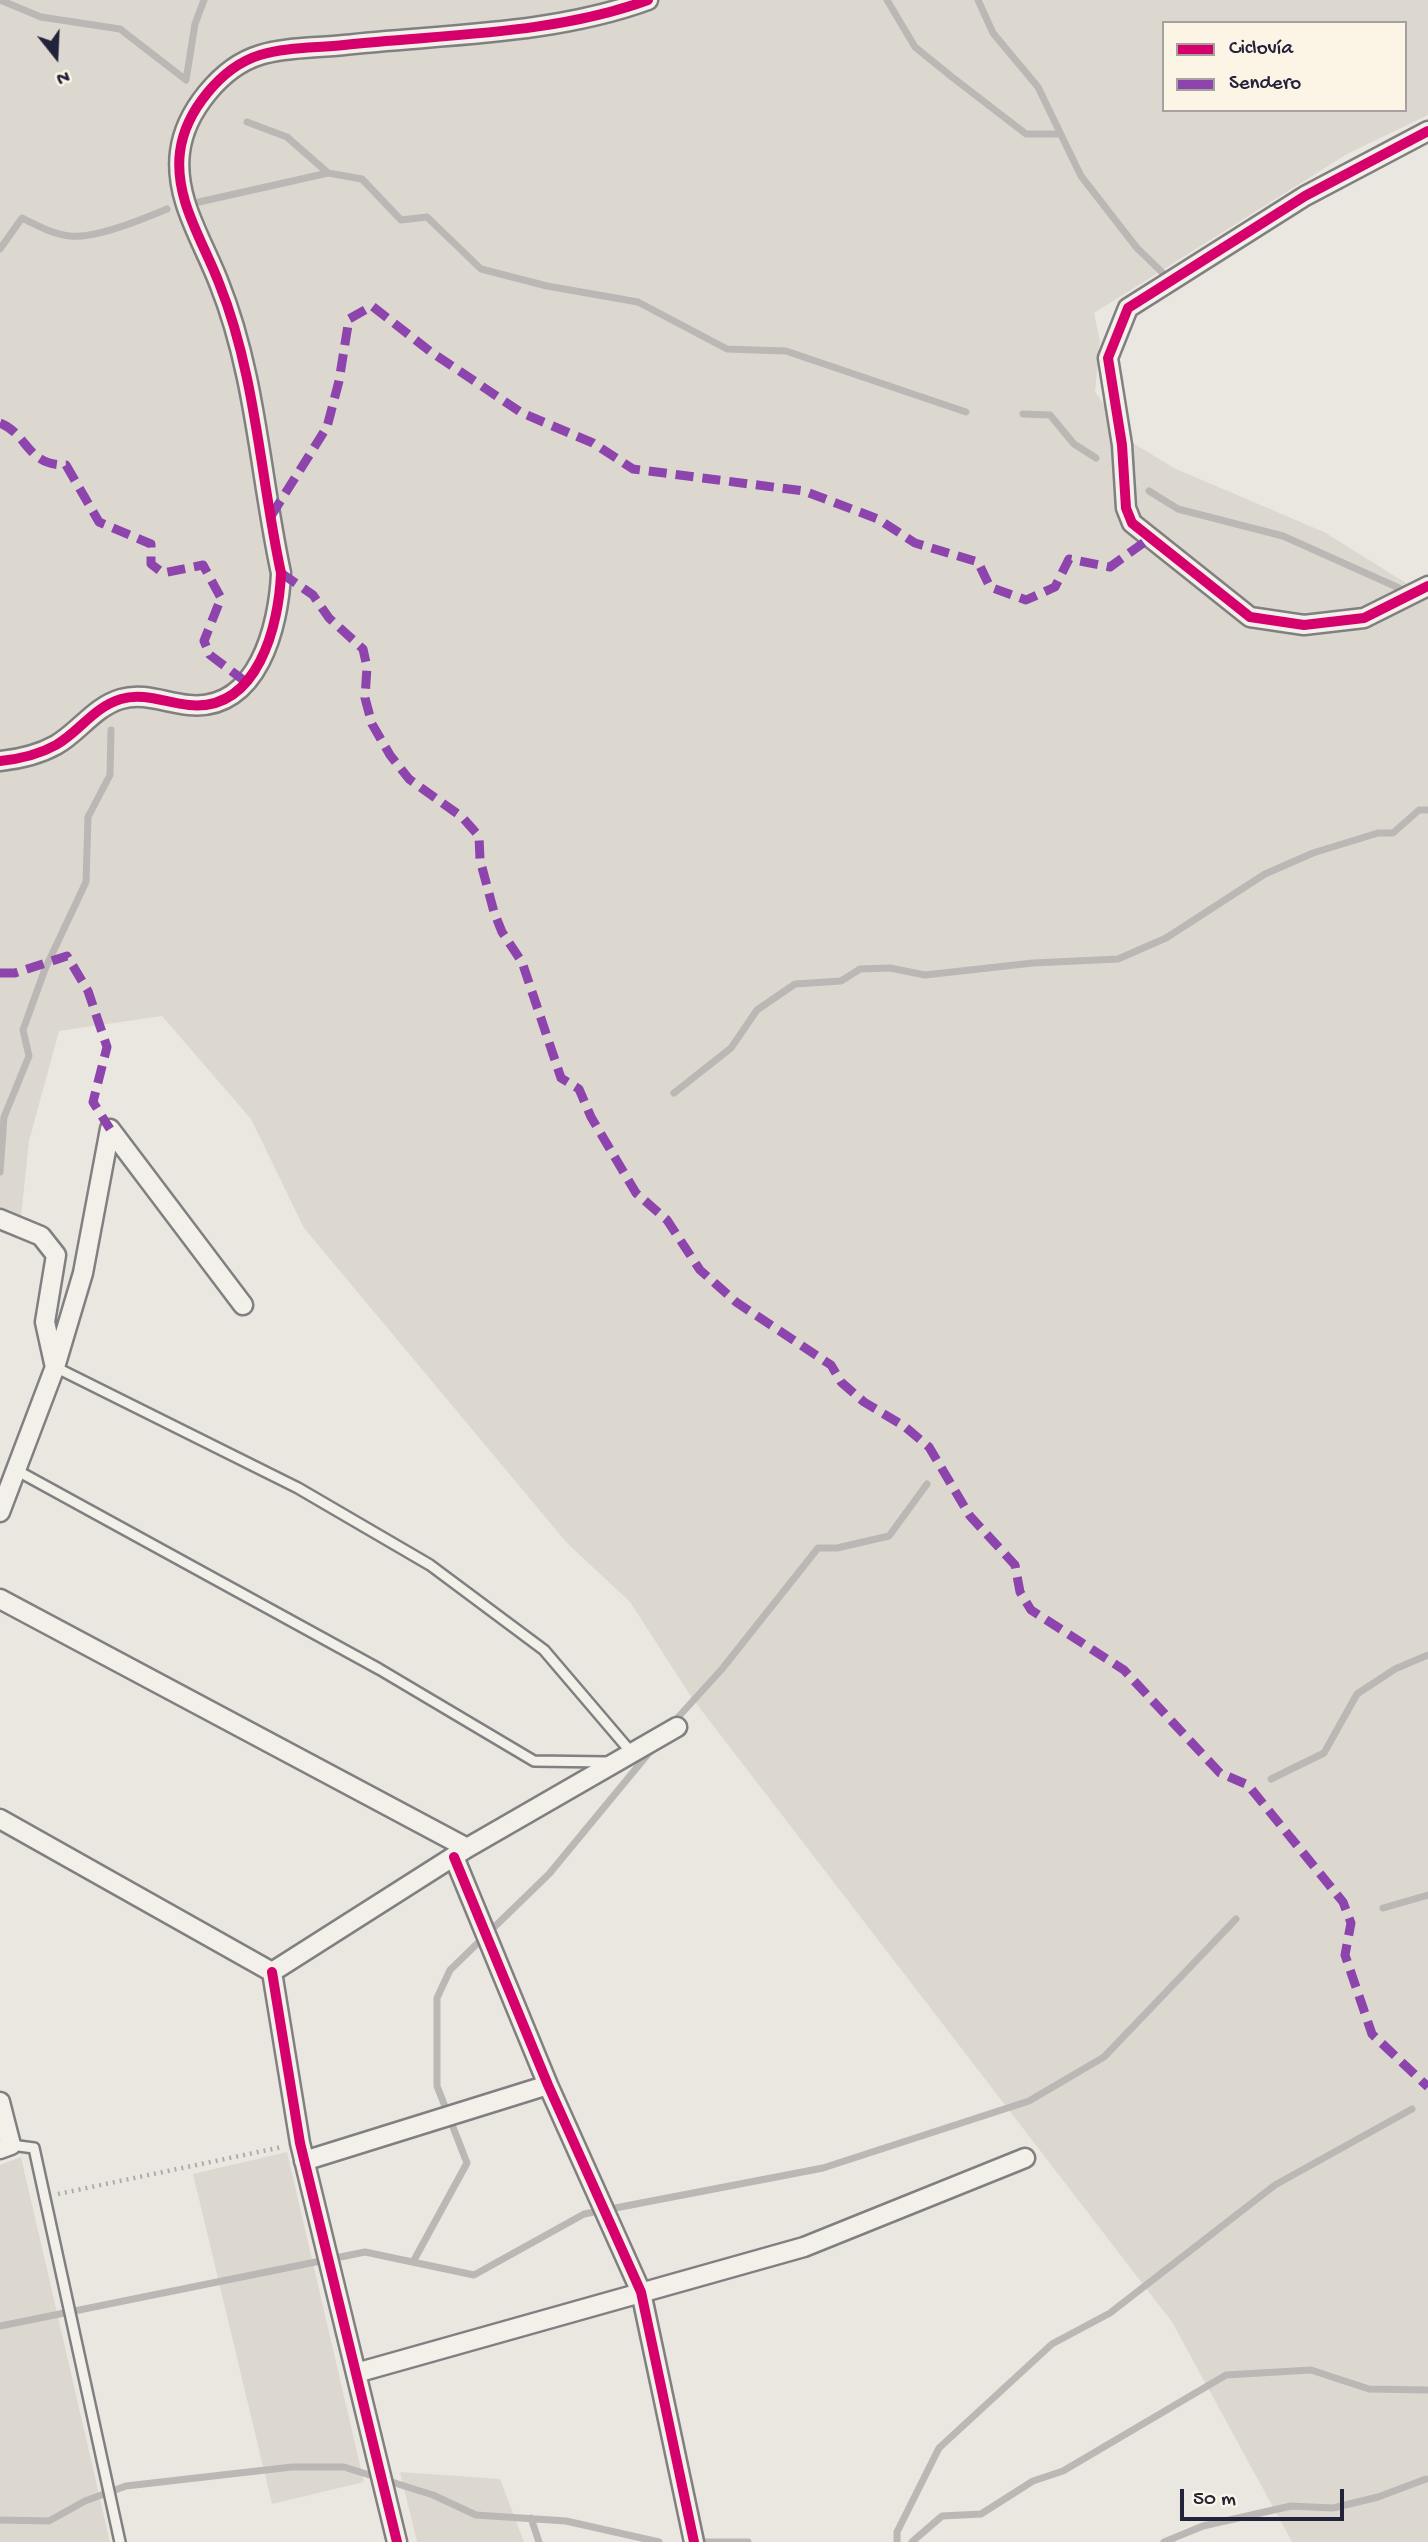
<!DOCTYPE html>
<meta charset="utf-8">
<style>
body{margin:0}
#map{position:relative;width:1428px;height:2542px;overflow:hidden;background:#eae7e0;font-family:"Gochi Hand",sans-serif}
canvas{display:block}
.legend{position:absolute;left:1162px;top:21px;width:245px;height:91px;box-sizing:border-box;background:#fcf5e5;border:2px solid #a5a1a1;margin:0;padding:9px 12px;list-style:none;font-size:21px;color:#22223b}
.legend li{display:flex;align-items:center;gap:14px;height:35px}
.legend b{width:35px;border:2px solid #a5a1a1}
.north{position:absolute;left:21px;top:21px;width:70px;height:70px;-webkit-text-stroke:5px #fcf5e5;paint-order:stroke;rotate:162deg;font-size:19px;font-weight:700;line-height:28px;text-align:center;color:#22223b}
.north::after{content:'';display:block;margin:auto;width:24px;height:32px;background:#22223b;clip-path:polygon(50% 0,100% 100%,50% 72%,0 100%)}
.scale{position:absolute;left:1180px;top:2489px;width:164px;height:32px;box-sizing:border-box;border:4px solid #22223b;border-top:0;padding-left:9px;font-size:21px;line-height:24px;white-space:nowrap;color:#22223b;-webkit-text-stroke:5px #fcf5e5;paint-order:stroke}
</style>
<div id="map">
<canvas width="1428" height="2542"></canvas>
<ul class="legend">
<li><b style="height:9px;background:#d6006c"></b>Ciclovía</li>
<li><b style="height:9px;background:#8e44ad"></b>Sendero</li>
</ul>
<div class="north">N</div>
<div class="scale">50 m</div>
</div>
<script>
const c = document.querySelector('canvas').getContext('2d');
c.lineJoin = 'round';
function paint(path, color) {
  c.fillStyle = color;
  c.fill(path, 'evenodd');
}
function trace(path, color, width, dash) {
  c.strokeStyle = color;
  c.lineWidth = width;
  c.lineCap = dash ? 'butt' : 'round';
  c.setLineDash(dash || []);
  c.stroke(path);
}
const green = new Path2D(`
 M 0,0 L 1428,0 L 1428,115 L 1347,154 L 1094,313 L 1100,341 L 1095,392 L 1131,442 L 1176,469 L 1324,532 L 1409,585 L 1428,592 L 1428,2542 L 1292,2542 L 1172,2322 L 692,1698 L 630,1602 L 567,1543 L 304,1228 L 251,1119 L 162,1016 L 59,1031 L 29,1141 L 20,1226 L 0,1219 ZM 1164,23 L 1405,23 L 1405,110 L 1164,110 Z
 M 287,2152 L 364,2482 L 272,2504 L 193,2174 Z
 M 21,2157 L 110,2542 L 0,2542 L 0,2165 Z
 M 400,2472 L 500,2479 L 524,2542 L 417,2542 Z`);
const stream = new Path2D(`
 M 0,0 L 41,17 L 120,29 L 186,80 L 195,24 L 204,0
 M 887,0 L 915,47 L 952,77 L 1026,134 L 1059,134
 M 978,0 L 993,33 L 1038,87 L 1081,176 L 1137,248 L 1170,280
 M 247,122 L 287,137 L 328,173 L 362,179 L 401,220 L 427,217 L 481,269 L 547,286 L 638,302 L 727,349 L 786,351 L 966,412
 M 199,202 L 328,173
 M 0,249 L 22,218 C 38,226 53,234 70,236 C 95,239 143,219 167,209
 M 1023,414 L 1050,415 L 1074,444 L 1096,458
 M 1149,491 L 1178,509 L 1283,536 L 1399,588
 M 674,1093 L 731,1048 L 757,1010 L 795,984 L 841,981 L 860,969 L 890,968 L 925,975 L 1033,963 L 1118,959 L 1166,938 L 1265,874 L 1313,853 L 1378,833 L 1393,833 L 1419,810 L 1428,810
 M 0,1172 L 4,1117 L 29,1056 L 23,1030 L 45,969 L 86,882 L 88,817 L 110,775 L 111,730
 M 671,1725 L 722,1669 L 818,1548 L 837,1548 L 889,1536 L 927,1484
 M 1271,1779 L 1324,1753 L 1357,1694 L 1395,1669 L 1428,1655
 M 1383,1908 L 1428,1895
 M 413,2262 L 467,2163 L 437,2086 L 437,1998 L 450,1970 L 549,1874 L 653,1748
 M 0,2326 L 365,2252 L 474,2275 L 584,2214 L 823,2168 L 1029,2101 L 1104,2057 L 1236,1919
 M 531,2518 L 539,2542
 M 0,2520 L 49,2521 L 85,2501 L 126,2486 L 292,2467 L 344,2467 L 433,2495 L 476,2515 L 566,2521 L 659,2542
 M 695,2542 L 748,2542
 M 897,2542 L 897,2532 L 939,2448 L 1052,2344 L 1110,2313 L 1275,2185 L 1412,2109
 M 912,2542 L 942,2516 L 981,2514 L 1033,2481 L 1063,2471 L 1226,2375 L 1311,2370 L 1369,2389 L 1428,2390
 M 1164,2542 L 1203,2526 L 1291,2506 L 1333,2508 L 1378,2497 L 1426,2479`);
const path = new Path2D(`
 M 58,2194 L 282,2147`);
const service = new Path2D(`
 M 55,1367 L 298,1488 L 430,1565 L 544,1650 L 631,1752
 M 16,1470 L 379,1669 L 534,1761 L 607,1762
 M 11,2145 L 34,2148 L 120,2542`);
const minor = new Path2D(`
 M 1428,131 L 1305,196 L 1128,308 L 1108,358 L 1122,445 L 1126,508 L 1132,523 L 1250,617 L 1304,625 L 1364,618 L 1428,586
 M 0,761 C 20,759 38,755 56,745 C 79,732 94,707 121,699 C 144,692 166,703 189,705 C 258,712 279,625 281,573 C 260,476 256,375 219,283 C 203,241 174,199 180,152 C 185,112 221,67 260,55 C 285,47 318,48 344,45 C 445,34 552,35 648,0
 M 110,1129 L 243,1305
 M 0,1219 L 41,1236 L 56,1255 L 45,1322 L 54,1363
 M 0,1512 L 55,1367 L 83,1273 L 110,1129
 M 0,1599 L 467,1848
 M 0,1819 L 272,1972
 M 454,1857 L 548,2085 L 641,2292 L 694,2542
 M 272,1972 L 300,2143 L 397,2542
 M 272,1972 L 467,1848 L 677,1727
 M 0,2102 L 11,2145 L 0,2149
 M 304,2161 L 548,2085
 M 356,2373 L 804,2247 L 1025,2158`);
const quiet = new Path2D(`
 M 0,423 C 28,434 27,466 66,465 L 99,522 L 151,544 L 151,564 L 163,573 L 203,565 L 221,598 L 204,641 L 210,655 L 246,682
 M 271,516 L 327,427 L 339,381 L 349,319 L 372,306 L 431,352 L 522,413 L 593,443 L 633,469 L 804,491 L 878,519 L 915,543 L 978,562 L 990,587 L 1026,600 L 1055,587 L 1069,559 L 1110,567 L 1150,538
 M 281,573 L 313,595 L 329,618 L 363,649 L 367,667 L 365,698 L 372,724 L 390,755 L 409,779 L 462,817 L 479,836 L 480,860 L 494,912 L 502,932 L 522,962 L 561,1078 L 579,1089 L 591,1117 L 636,1193 L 667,1220 L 700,1270 L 736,1302 L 831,1365 L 841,1382 L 864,1402 L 904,1426 L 929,1447 L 970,1516 L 1015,1565 L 1020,1592 L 1031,1610 L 1124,1670 L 1220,1773 L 1248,1785 L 1343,1902 L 1351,1923 L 1345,1955 L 1372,2034 L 1428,2087
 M 0,973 L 15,973 L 67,956 L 88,991 L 107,1047 L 93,1102 L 110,1129`);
const cycleway = new Path2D(`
 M 1428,131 L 1305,196 L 1128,308 L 1108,358 L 1122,445 L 1126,508 L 1132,523 L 1250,617 L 1304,625 L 1364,618 L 1428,586
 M 0,761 C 20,759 38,755 56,745 C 79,732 94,707 121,699 C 144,692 166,703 189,705 C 258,712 279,625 281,573 C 260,476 256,375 219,283 C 203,241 174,199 180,152 C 185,112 221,67 260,55 C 285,47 318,48 344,45 C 445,34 552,35 648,0
 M 454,1857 L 548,2085 L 641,2292 L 694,2542
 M 272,1972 L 300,2143 L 397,2542`);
paint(green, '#dcd8d0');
trace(stream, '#bab7b5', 7);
trace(service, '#807f81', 14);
trace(minor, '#807f81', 23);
trace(path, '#aeacab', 4.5, [2, 5]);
trace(service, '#f3f0ea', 9);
trace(minor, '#f3f0ea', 18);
trace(quiet, '#8e44ad', 9, [18, 9]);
trace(cycleway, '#d6006c', 10);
</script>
